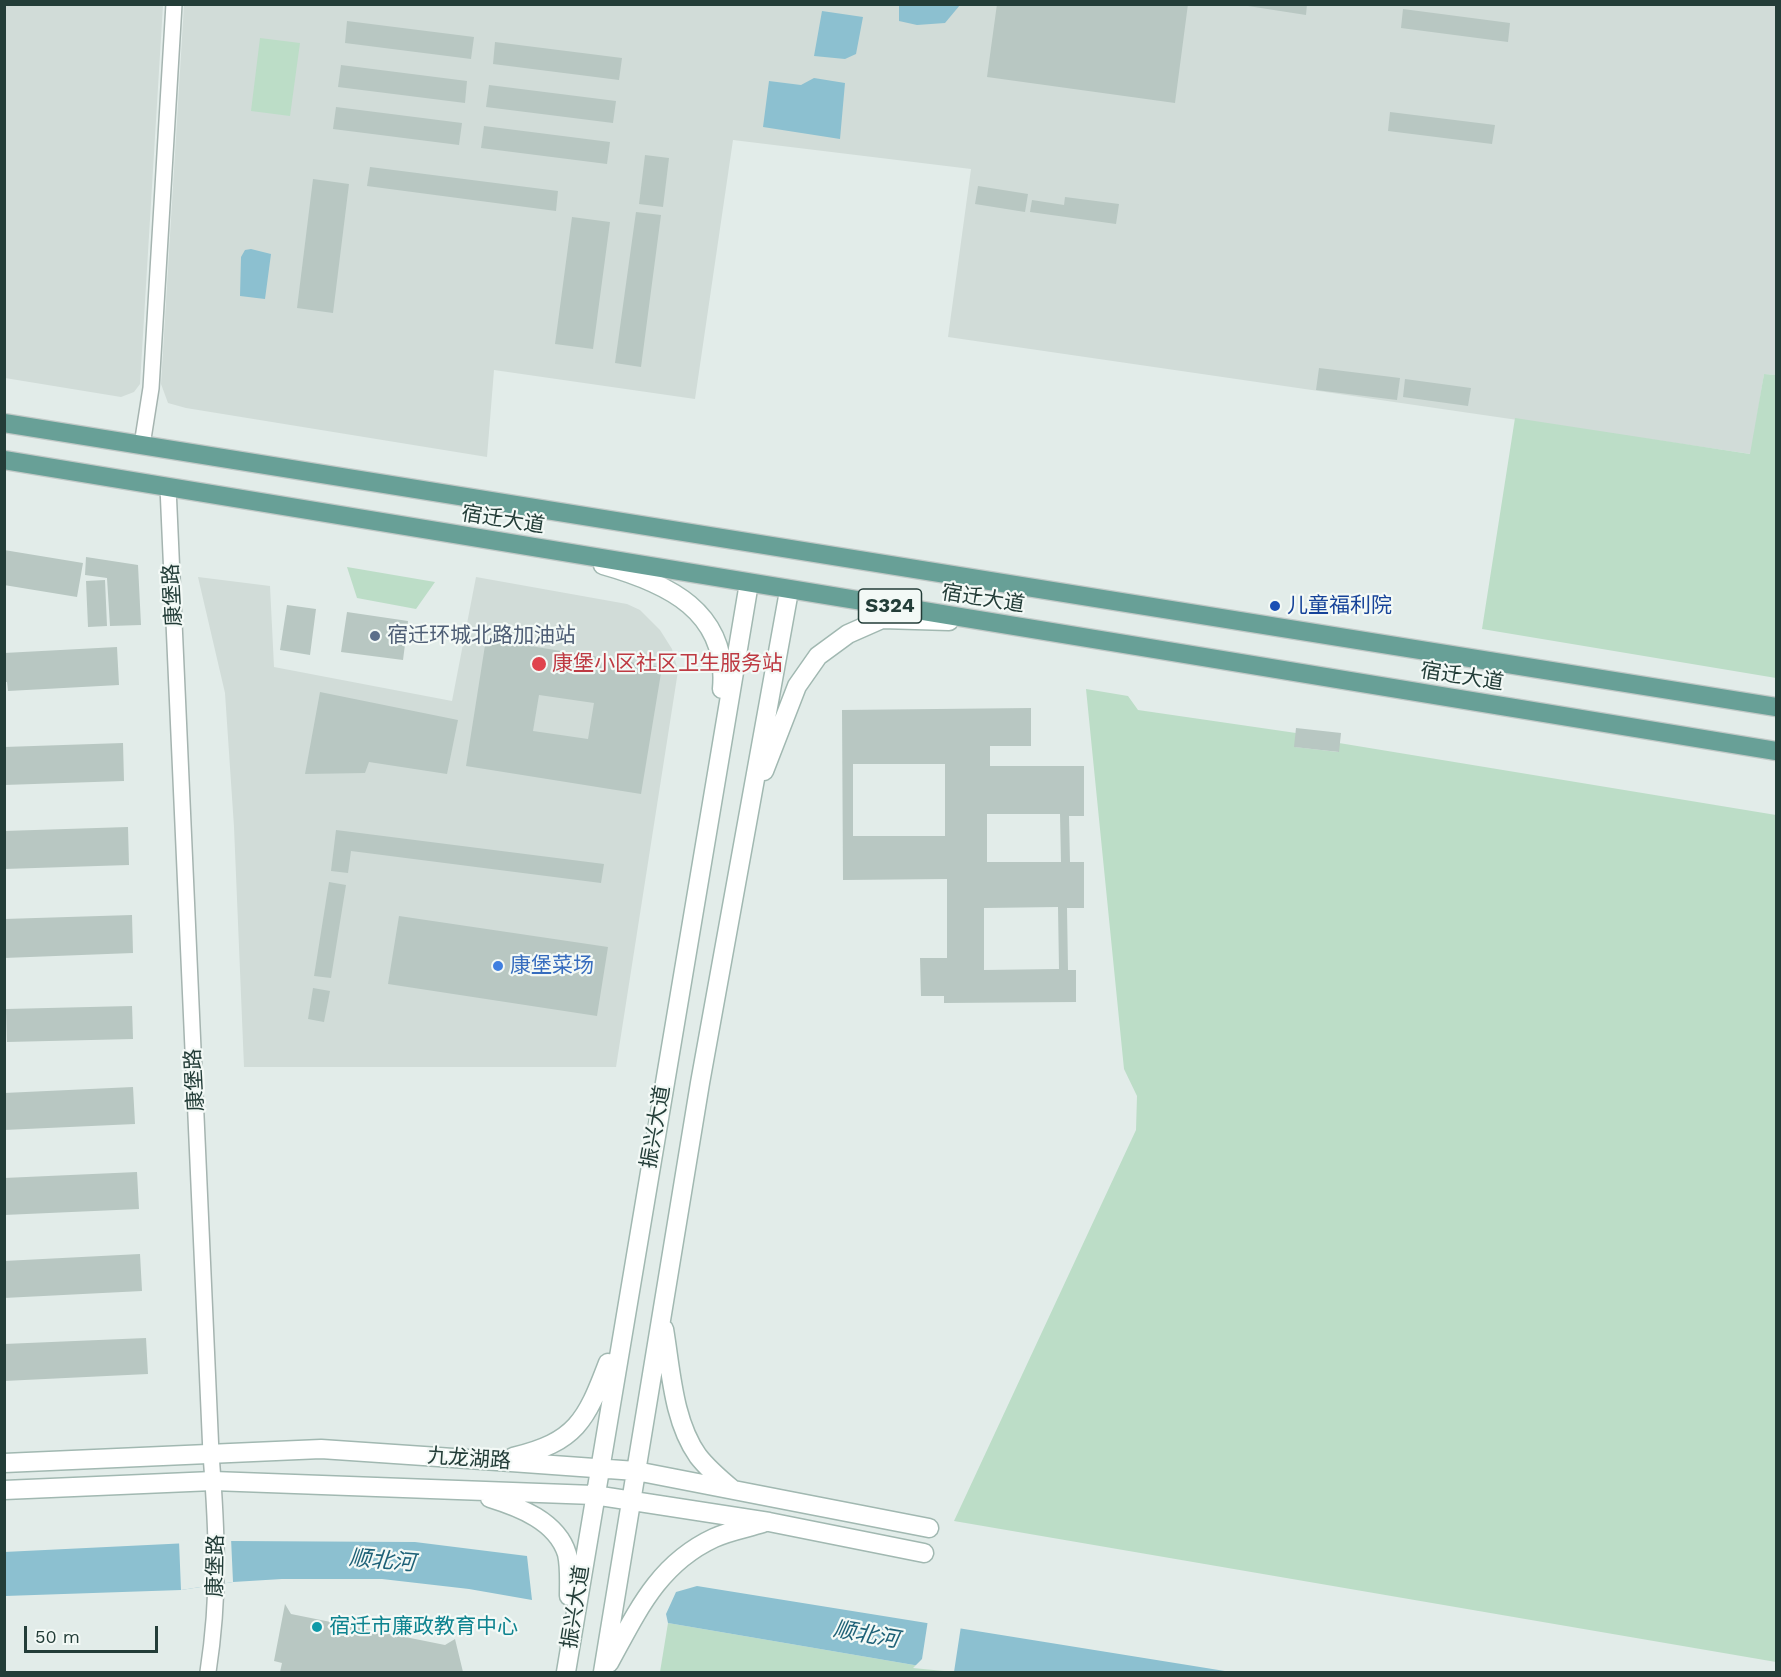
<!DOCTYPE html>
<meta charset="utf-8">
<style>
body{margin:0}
#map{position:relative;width:1781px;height:1677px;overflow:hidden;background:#e2ece9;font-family:"Work Sans",sans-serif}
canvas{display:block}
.frame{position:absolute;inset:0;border:6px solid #233d38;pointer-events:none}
.scale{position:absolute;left:24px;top:1626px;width:134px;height:27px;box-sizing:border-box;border:3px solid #233d38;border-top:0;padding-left:8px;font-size:18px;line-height:21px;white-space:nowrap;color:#233d38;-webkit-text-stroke:4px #f3f9f6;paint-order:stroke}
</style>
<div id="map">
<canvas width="1781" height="1677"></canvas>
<div class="frame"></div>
<div class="scale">50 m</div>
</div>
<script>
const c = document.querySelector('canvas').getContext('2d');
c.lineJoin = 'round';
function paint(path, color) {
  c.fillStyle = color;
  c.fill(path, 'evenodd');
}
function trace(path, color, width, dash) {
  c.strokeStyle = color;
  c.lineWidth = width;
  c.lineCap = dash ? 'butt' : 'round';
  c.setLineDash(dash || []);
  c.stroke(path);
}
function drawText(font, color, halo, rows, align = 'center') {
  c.font = font + ' "Work Sans","Noto Sans SC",sans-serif';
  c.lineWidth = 4.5;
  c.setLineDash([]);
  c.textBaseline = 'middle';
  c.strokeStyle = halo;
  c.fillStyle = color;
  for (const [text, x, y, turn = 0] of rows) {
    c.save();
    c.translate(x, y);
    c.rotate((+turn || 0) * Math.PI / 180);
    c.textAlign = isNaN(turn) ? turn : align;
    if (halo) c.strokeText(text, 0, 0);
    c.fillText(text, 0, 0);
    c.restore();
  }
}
const built = new Path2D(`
 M 4,5 L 163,5 L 140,384 L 134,392 L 121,397 L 5,378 Z
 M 184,5 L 1776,5 L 1776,375 L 1764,374 L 1751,454 L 948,337 L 971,169 L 733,140 L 695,399 L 494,370 L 487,457 L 186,408 L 168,403 L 161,384 Z
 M 198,577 L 270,586 L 274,667 L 452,701 L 476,577 L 627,604 L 640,610 L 660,630 L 672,649 L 678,671 L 616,1067 L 244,1067 L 234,827 L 225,693 Z`);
const green = new Path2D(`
 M 260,38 L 300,43 L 290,116 L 251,111 Z
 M 1764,374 L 1776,375 L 1776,678 L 1482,629 L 1515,418 L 1750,454 Z
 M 347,567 L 435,582 L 416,609 L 357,598 Z
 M 1086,689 L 1128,696 L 1138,710 L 1296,733 L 1295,747 L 1338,752 L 1339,743 L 1776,815 L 1776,1662 L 954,1521 L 1136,1130 L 1137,1096 L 1124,1069 Z
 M 668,1623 L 955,1672 L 660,1672 Z`);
const water = new Path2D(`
 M 899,5 L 899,4 L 960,5 L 945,23 L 917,25 L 899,21 Z
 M 822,11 L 863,17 L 856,54 L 845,59 L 814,56 Z
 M 814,78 L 845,83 L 840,139 L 763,127 L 769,81 L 801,85 Z
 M 251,249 L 271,254 L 265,299 L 240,296 L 241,257 L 245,250 Z
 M 230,1541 L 415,1542 L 527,1556 L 532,1600 L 469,1589 L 382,1579 L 282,1579 L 233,1582 L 181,1590 L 5,1596 L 4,1552 Z
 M 697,1586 L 1231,1672 L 955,1672 L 668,1623 L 666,1614 L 676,1592 Z`);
const pier = new Path2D(`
 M 231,1538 L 233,1582 L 181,1590 L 179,1541 Z
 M 928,1620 L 961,1626 L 954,1672 L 913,1668 L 922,1659 Z`);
const building = new Path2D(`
 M 997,4 L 1188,4 L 1175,103 L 987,77 Z
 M 1235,4 L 1307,4 L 1306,15 Z
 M 1403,9 L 1510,23 L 1508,42 L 1401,28 Z
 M 347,21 L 474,37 L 471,59 L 345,43 Z
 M 495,42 L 622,58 L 619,80 L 493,64 Z
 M 341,65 L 467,81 L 465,103 L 338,87 Z
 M 489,85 L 616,101 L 613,123 L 486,107 Z
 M 336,107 L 462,123 L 459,145 L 333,129 Z
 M 1390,112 L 1495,125 L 1492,144 L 1388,131 Z
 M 484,126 L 610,142 L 607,164 L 481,148 Z
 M 645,155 L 669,158 L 663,207 L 639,204 Z
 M 370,167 L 558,191 L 556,211 L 367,186 Z
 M 313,179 L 349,184 L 333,313 L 297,308 Z
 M 978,186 L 1028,194 L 1025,212 L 975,204 Z
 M 1065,197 L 1119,204 L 1116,224 L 1030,212 L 1032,200 L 1064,205 Z
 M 636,212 L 661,215 L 641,367 L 615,363 Z
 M 572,217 L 610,222 L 593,349 L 555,344 Z
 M 1319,368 L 1400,378 L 1397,400 L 1316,390 Z
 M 1405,379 L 1471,388 L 1468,406 L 1403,397 Z
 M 4,550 L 83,563 L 77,597 L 4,585 Z
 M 86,557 L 138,565 L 141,625 L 110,626 L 107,578 L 85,575 Z
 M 105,580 L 107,626 L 88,627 L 86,581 Z
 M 287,605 L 316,609 L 310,655 L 280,650 Z
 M 347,612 L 408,621 L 403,660 L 341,652 Z
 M 486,639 L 662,667 L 641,794 L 466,766 ZM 539,695 L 594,703 L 588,739 L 533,731 Z
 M 117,647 L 119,685 L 8,691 L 7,682 L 4,682 L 4,653 Z
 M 320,692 L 458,720 L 447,774 L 369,762 L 365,773 L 305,774 Z
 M 1031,708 L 1031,746 L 990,746 L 990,766 L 1084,766 L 1084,816 L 1069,816 L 1070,862 L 1084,862 L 1084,908 L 1067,908 L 1068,970 L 1076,970 L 1076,1002 L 944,1003 L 944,996 L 921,996 L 920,958 L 947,958 L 947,879 L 843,880 L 842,710 ZM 853,764 L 945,764 L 945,836 L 853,836 ZM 987,814 L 1060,814 L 1061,862 L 987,862 ZM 1058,907 L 1059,969 L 984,970 L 984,908 Z
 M 1296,728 L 1341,733 L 1339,752 L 1294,747 Z
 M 123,743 L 124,781 L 4,785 L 4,747 Z
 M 128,827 L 129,865 L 4,869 L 4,831 Z
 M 336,830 L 604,864 L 601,883 L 351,851 L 348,873 L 331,871 Z
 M 329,882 L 346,885 L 331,978 L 314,976 Z
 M 132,915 L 133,953 L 4,958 L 4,919 Z
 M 399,916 L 608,947 L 597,1016 L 388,984 Z
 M 313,988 L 330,991 L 324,1022 L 308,1019 Z
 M 132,1006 L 133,1039 L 7,1042 L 6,1009 Z
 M 133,1087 L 135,1124 L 4,1130 L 4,1093 Z
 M 137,1172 L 139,1209 L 4,1215 L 4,1178 Z
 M 140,1254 L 142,1291 L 4,1298 L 4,1261 Z
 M 146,1338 L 148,1374 L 4,1381 L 4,1344 Z
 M 285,1604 L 291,1614 L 445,1645 L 455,1639 L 463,1672 L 280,1672 L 282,1663 L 274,1661 Z`);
const street = new Path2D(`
 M 142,445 L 151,388 L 174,4
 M 168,487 L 211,1454 C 217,1532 220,1594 208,1672`);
const secondary = new Path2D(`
 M 603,565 C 667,583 729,611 722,689
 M 764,771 L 797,686 L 818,656 L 848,634 L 882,619 L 949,621
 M 664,1329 C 671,1370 673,1421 698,1456 C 708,1469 720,1479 732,1489
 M 513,1457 C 576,1442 586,1421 608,1363
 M 4,1463 L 321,1449 L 497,1461 L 636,1471 L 929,1528
 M 4,1490 L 213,1481 L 594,1495 L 769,1522 L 924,1553
 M 490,1498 C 519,1507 557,1521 567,1554 C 570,1567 569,1582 569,1596
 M 609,1663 C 637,1612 658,1564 714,1538 C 729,1531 747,1528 763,1523
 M 566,1672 L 749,583
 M 603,1672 L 700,1083 L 789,591`);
const primary = new Path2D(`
 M 4,423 L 1776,707
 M 4,460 L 1776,751`);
const markers = [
 [1275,606,6,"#1a4fb4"],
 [375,636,6,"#5c6f8a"],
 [539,664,8,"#e0444e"],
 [498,966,6,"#3f7fe0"],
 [317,1627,6,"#0f9aa8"]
];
const shields = [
 [890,606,63]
];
const shieldNames = [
 ["S324",890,606]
];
const streetNames = [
 ["宿迁大道",503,520,9],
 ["康堡路",173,595,-93],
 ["宿迁大道",983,599,9],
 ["宿迁大道",1462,677,9],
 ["康堡路",195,1080,-93],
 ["振兴大道",656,1127,-80],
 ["九龙湖路",469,1459,4],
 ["康堡路",216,1566,-89],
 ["振兴大道",576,1607,-81]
];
const transitNames = [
 ["儿童福利院",1287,606]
];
const serviceNames = [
 ["宿迁环城北路加油站",387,636]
];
const healthNames = [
 ["康堡小区社区卫生服务站",552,664]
];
const shopNames = [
 ["康堡菜场",510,966]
];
const cultureNames = [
 ["宿迁市廉政教育中心",329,1627]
];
const waterNames = [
 ["顺北河",382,1561,5],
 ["顺北河",866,1635,10]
];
paint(built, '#d1dcd8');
paint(green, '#bcddc7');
paint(water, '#8cc0d0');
paint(pier, '#e2ece9');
paint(building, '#b8c7c2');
trace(street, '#a5b4b0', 18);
trace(secondary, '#a1b8b1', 21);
trace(primary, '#c1c9c7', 21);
trace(street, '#fff', 15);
trace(secondary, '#fff', 18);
trace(primary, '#68a097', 18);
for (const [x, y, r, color] of markers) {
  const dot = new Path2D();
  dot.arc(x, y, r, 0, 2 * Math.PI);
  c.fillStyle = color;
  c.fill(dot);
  trace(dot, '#f3f9f6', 2);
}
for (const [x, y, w] of shields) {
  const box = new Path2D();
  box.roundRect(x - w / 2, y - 17, w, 34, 4.5);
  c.fillStyle = '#f3f9f6';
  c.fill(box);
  trace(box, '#233d38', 1.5);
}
drawText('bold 20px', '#233d38', null, shieldNames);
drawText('21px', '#233d38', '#f3f9f6', streetNames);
drawText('21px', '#164399', '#f3f9f6', transitNames, 'left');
drawText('21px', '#4e5e75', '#f3f9f6', serviceNames, 'left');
drawText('21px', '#be3a42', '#f3f9f6', healthNames, 'left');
drawText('21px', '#366cbe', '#f3f9f6', shopNames, 'left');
drawText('21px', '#0d838f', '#f3f9f6', cultureNames, 'left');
drawText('italic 22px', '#1e6177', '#f3f9f6', waterNames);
</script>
